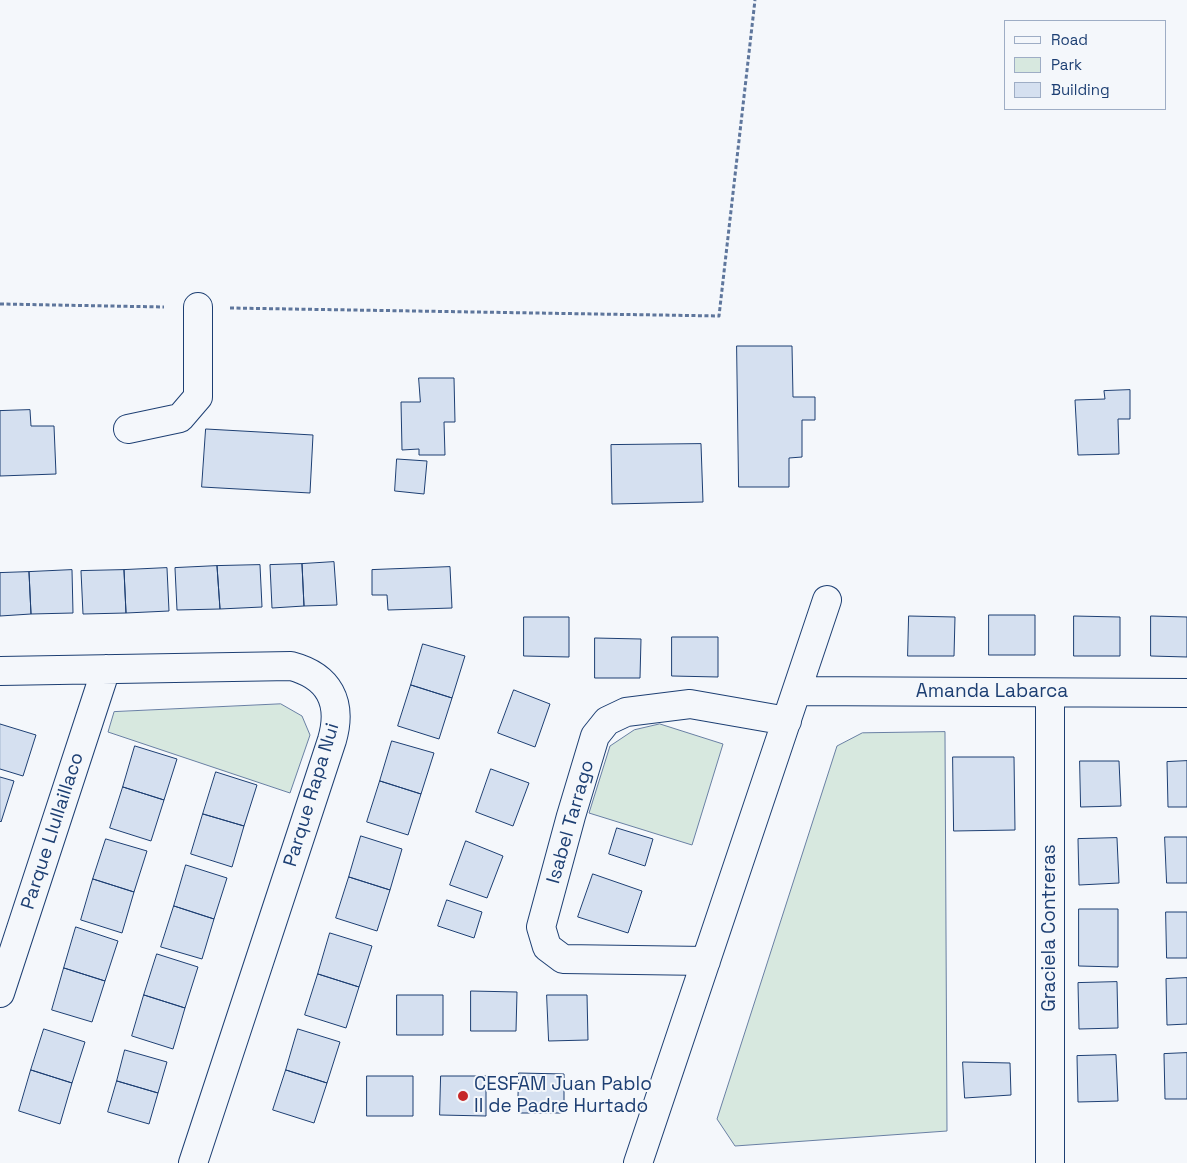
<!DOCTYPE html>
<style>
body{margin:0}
#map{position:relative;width:1187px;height:1163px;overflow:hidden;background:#f4f7fb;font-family:"Space Grotesk",sans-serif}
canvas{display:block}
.legend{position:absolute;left:1004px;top:20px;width:162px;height:90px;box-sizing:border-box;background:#f4f7fb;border:1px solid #9eadc5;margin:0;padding:6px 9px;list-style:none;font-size:15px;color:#1d3f73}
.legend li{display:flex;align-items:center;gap:10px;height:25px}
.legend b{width:25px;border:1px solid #9eadc5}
</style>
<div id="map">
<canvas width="1187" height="1163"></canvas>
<ul class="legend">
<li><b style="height:6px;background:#f4f7fb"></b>Road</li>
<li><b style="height:14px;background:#d7e8df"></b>Park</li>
<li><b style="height:14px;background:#d5e0f0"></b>Building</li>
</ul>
</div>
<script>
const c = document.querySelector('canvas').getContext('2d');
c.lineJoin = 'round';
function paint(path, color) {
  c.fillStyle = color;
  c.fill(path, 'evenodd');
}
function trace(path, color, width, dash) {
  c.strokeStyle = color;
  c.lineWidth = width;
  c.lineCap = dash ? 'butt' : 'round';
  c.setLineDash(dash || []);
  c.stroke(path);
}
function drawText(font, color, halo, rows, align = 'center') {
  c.font = font + ' "Space Grotesk",sans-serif';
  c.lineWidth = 4;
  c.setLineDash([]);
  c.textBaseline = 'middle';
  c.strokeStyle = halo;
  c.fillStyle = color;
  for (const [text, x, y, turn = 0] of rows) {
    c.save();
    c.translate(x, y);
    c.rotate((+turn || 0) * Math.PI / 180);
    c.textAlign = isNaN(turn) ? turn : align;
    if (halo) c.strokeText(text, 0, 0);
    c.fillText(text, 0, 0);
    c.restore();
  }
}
const green = new Path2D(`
 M 281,704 L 302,716 L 310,735 L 290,793 L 108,732 L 114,712 Z
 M 660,724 L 723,744 L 692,845 L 589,813 L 610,746 L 634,730 Z
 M 945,732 L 947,1131 L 735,1146 L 717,1119 L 837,746 L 862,733 Z`);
const building = new Path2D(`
 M 737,346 L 792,346 L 793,397 L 815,397 L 815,420 L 802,420 L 802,457 L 789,458 L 789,487 L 739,487 Z
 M 419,378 L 454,378 L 455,422 L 444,422 L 445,455 L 419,455 L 419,449 L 402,450 L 401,402 L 420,402 Z
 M 1130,390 L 1130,419 L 1118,419 L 1119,454 L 1078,455 L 1075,400 L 1105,399 L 1104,391 Z
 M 30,410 L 31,426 L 54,426 L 56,474 L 0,476 L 0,411 Z
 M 206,429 L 313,435 L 310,493 L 202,487 Z
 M 701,444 L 703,502 L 612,504 L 611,445 Z
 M 397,459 L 427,461 L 424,494 L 395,491 Z
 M 334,562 L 337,605 L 304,606 L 302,564 Z
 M 302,564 L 304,606 L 272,608 L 270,565 Z
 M 260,565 L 262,607 L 220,609 L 217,566 Z
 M 217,566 L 220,609 L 177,610 L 175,568 Z
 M 450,567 L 452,608 L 388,610 L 387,595 L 372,595 L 372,570 Z
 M 167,568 L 169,611 L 126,613 L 124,570 Z
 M 72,570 L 73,613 L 31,614 L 29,572 Z
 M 124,570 L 126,613 L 83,614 L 81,571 Z
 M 29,572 L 31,614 L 0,616 L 0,573 Z
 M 989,615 L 1035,615 L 1035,655 L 989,655 Z
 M 909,616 L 955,617 L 954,656 L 908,656 Z
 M 1074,616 L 1120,617 L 1120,656 L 1074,656 Z
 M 1151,616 L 1187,617 L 1187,657 L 1151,656 Z
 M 524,617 L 569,617 L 569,657 L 524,656 Z
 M 672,637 L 718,637 L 718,677 L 672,676 Z
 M 595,638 L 641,639 L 640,678 L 595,678 Z
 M 423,644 L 465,656 L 452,698 L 411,685 Z
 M 411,685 L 452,698 L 439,739 L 398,726 Z
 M 514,690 L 550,704 L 535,747 L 498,733 Z
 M 0,724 L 36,735 L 23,776 L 0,769 Z
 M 392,741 L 434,753 L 421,794 L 380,781 Z
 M 135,746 L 177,759 L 164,800 L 123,787 Z
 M 953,757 L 1014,757 L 1015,830 L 954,831 Z
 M 1080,761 L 1119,761 L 1121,806 L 1081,807 Z
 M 1187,761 L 1187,807 L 1168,807 L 1167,762 Z
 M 491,769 L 529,783 L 513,826 L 476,812 Z
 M 216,772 L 257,785 L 244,826 L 203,814 Z
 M 0,777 L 14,781 L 1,822 L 0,821 Z
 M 380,781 L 421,794 L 408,835 L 367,822 Z
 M 123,787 L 164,800 L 151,841 L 110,828 Z
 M 203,814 L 244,826 L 232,867 L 191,854 Z
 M 617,828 L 653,839 L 645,866 L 609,854 Z
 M 361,836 L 402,849 L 390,890 L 349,877 Z
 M 1165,837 L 1187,837 L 1187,883 L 1167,883 Z
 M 1117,838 L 1119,883 L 1079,885 L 1078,839 Z
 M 106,839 L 147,851 L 134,892 L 93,879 Z
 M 466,841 L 503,856 L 487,898 L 450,885 Z
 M 186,865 L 227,878 L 214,919 L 174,906 Z
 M 593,874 L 642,891 L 628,933 L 578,917 Z
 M 349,877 L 390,890 L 377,931 L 336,918 Z
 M 93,879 L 134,892 L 122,933 L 81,920 Z
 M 447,900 L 482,912 L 474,938 L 438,926 Z
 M 174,906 L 214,919 L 202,959 L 161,947 Z
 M 1079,909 L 1118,909 L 1118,967 L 1079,966 Z
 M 1166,912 L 1187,912 L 1187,958 L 1167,958 Z
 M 76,927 L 118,941 L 105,981 L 64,968 Z
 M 330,933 L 372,946 L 359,987 L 318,974 Z
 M 157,954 L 198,967 L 185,1008 L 144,995 Z
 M 64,968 L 105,981 L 92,1022 L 52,1010 Z
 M 318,974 L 359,987 L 346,1028 L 305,1015 Z
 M 1187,978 L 1187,1024 L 1167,1025 L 1166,979 Z
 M 1117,982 L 1118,1028 L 1079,1029 L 1078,983 Z
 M 471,991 L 517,992 L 516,1031 L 471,1031 Z
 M 144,995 L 185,1008 L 173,1049 L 132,1036 Z
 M 397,995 L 443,995 L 443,1035 L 397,1035 Z
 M 547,995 L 587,995 L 588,1040 L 549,1041 Z
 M 44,1029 L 85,1042 L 72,1083 L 31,1070 Z
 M 298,1029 L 340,1042 L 327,1083 L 286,1070 Z
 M 125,1050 L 167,1062 L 158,1093 L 117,1081 Z
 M 1187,1053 L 1187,1099 L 1165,1099 L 1164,1054 Z
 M 1116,1055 L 1118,1101 L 1078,1102 L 1077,1056 Z
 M 963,1062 L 1010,1063 L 1011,1095 L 965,1098 Z
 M 31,1070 L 72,1083 L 60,1124 L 19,1111 Z
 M 286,1070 L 327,1083 L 314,1123 L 273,1110 Z
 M 519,1073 L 564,1074 L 564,1113 L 518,1113 Z
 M 367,1076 L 413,1076 L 413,1116 L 367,1116 Z
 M 441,1076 L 486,1076 L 486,1116 L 440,1115 Z
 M 117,1081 L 158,1093 L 149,1124 L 108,1112 Z`);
const path = new Path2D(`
 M 0,304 L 164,307
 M 230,308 L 719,316 L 755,0`);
const minor = new Path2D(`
 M 128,429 L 180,418 L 198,397 L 198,307
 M 0,671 L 291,666 C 329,676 343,702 332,740 L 193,1163
 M 797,691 L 1187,693
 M 706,961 L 563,959 L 547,947 L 541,927 L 571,816 L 595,736 L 607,721 L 626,712 L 690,704 L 787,721
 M 0,993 L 106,669
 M 638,1163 L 827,600
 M 1050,1163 L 1050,693`);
const markers = [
 [463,1096,6,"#c62828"]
];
const streetNames = [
 ["Amanda Labarca",992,692],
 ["Parque Rapa Nui",312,795,-73],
 ["Isabel Tarrago",571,822,-74],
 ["Parque Llullaillaco",53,831,-72],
 ["Graciela Contreras",1050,928,-90]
];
const poiNames = [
 ["CESFAM Juan Pablo",474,1085],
 ["II de Padre Hurtado",474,1107]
];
paint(green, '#d7e8df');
trace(green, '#687fa3', 1);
paint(building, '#d5e0f0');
trace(building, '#1d3f73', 1);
trace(minor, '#1d3f73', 30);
trace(path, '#5e769c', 3, [4, 2.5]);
trace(minor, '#f4f7fb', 28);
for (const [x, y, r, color] of markers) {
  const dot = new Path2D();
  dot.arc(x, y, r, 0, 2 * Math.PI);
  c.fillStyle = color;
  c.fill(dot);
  trace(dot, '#f4f7fb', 2);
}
drawText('19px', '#1d3f73', '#f4f7fb', streetNames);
drawText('19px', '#1d3f73', '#f4f7fb', poiNames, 'left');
</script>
